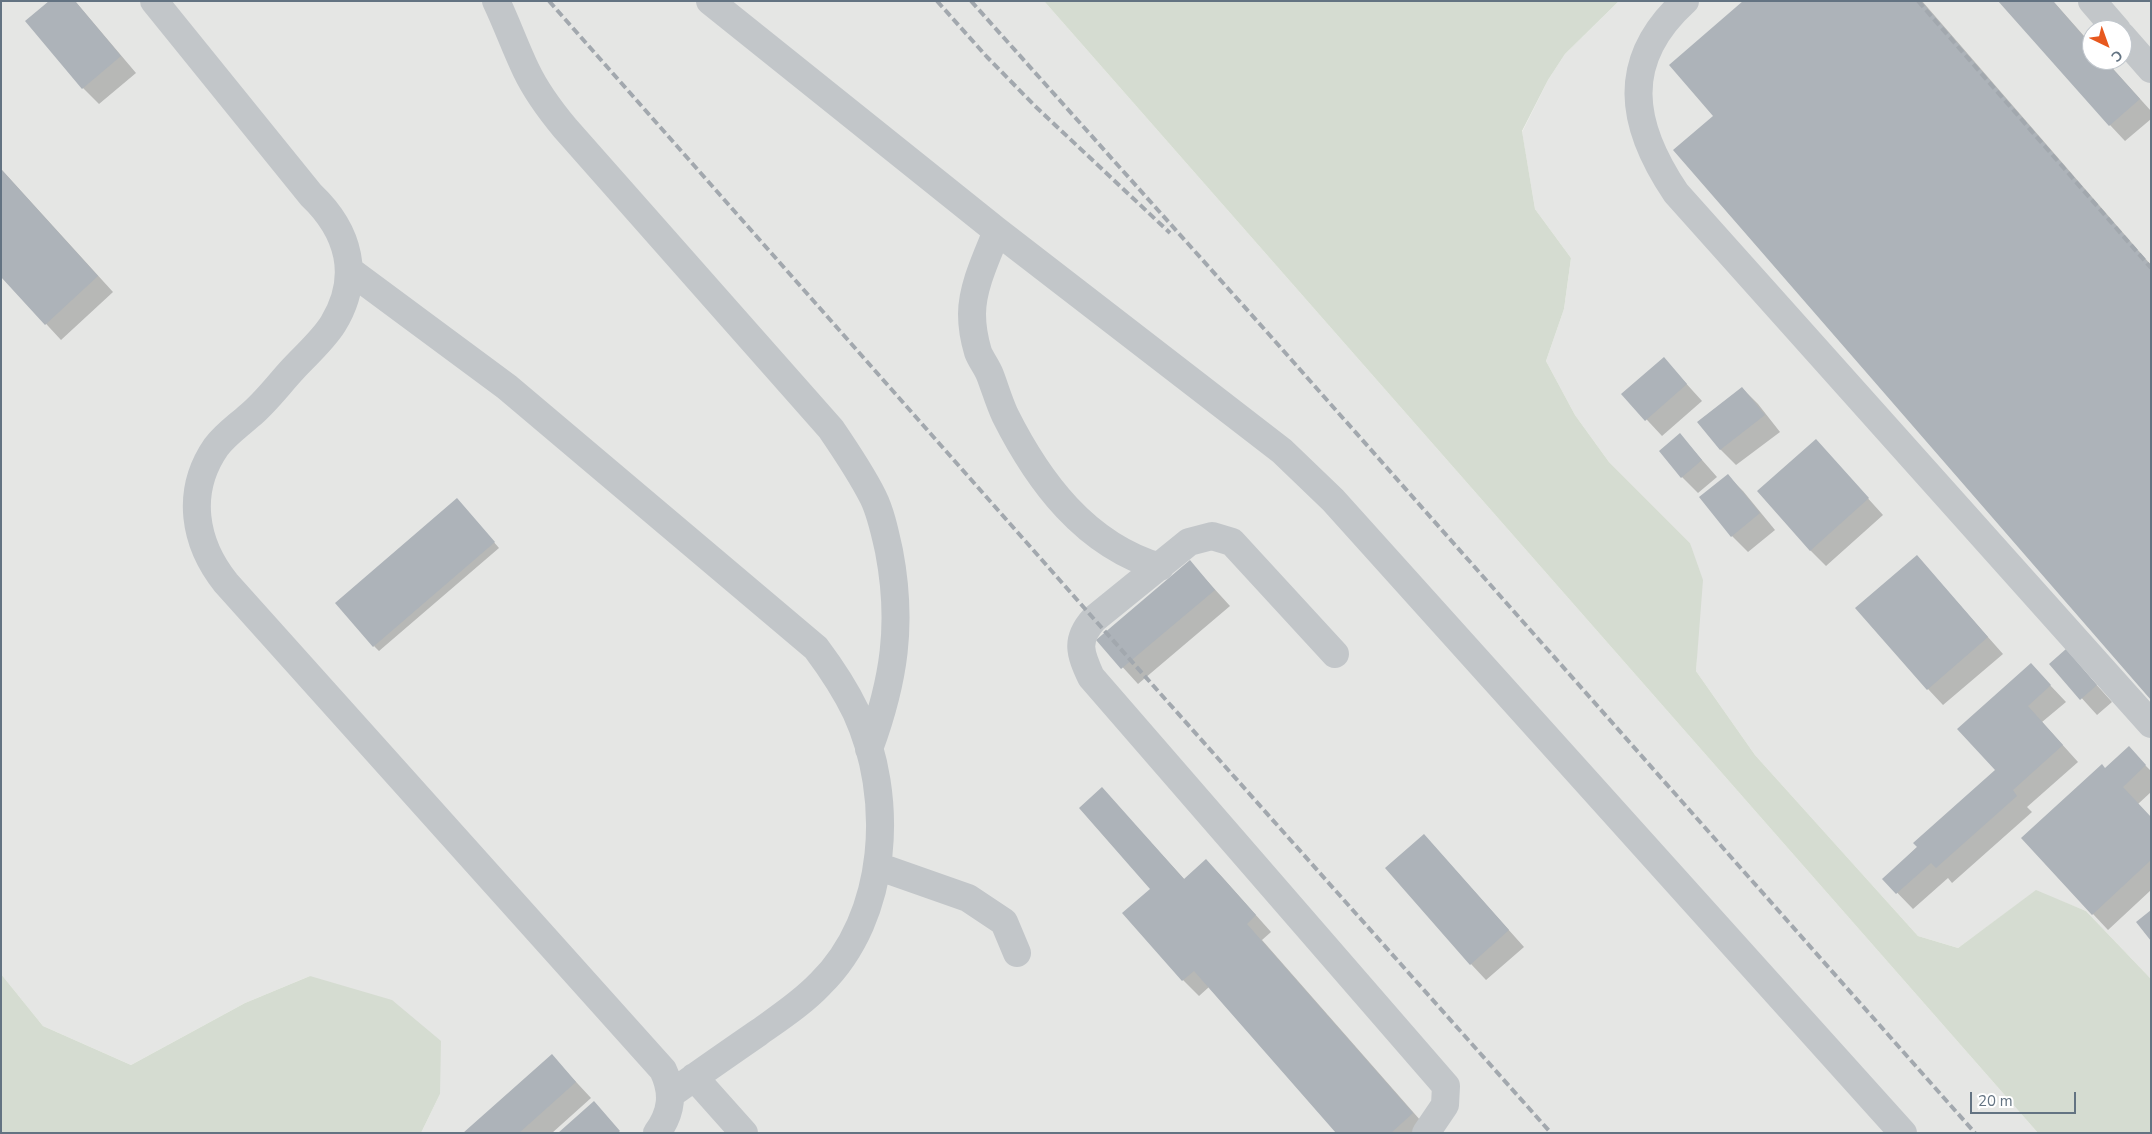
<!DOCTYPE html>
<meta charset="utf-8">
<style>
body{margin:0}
#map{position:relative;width:2152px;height:1134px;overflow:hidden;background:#f4f5f0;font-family:"Nunito Sans",sans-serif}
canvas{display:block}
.frame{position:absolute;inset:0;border:2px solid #637382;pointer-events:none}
.north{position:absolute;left:2082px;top:20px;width:50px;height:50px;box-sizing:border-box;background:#fff;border:1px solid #c1c7cd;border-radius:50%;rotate:138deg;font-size:14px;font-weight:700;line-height:20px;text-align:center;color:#637382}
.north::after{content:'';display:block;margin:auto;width:18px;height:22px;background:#e7581e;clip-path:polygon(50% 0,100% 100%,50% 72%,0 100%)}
.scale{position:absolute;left:1970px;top:1092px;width:106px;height:22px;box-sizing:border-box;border:2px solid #637382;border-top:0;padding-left:6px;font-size:15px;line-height:18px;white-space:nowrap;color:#637382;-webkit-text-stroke:4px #fff;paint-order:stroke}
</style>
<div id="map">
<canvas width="2152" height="1134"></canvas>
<div class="frame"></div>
<div class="north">С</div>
<div class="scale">20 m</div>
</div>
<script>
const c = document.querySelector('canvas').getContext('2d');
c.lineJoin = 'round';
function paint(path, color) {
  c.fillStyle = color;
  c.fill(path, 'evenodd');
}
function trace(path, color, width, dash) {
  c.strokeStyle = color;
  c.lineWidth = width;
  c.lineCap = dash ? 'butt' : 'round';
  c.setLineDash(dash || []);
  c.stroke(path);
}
const built = new Path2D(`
 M 1,1 L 1044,1 L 2038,1133 L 421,1133 L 440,1094 L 310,976 L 245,1003 L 131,1065 L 43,1026 L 1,974 Z
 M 1619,1 L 2151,1 L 2151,979 L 2086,911 L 2036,891 L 1958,948 L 1918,936 L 1755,755 L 1696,671 L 1698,629 L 1690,543 L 1609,462 L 1575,415 L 1546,361 L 1564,309 L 1571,258 L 1535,209 L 1522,132 L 1548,80 L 1565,54 ZM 2092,30 L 2122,30 L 2122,60 L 2092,60 Z`);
const green = new Path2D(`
 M 1044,1 L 1619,1 L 1565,54 L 1548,80 L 1522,131 L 1535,209 L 1571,258 L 1564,309 L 1546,361 L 1575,415 L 1609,462 L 1690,543 L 1703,580 L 1696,671 L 1755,755 L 1918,936 L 1958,948 L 2036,890 L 2086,911 L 2151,979 L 2151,1133 L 2038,1133 Z
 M 1,974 L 43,1026 L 131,1065 L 245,1003 L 310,976 L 392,1000 L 441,1041 L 440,1094 L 421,1133 L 1,1133 Z`);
const shadow = new Path2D(`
 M 51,1 L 75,1 L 136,73 L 99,104 L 83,88 L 27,21 Z
 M 1745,1 L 1922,1 L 2151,265 L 2151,698 L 1715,116 Z
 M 2053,1 L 2092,45 L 2092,60 L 2105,60 L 2151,111 L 2151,119 L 2125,141 L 2110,125 Z
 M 1,169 L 113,292 L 61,340 L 1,275 Z
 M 1664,359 L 1702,401 L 1662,436 L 1623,394 Z
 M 1742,388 L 1758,404 L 1780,432 L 1736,465 L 1720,449 Z
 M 1680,435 L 1717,477 L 1698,493 L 1682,477 Z
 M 1816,441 L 1883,515 L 1826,566 L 1810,550 Z
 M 1728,476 L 1743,491 L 1775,530 L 1748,552 L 1732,536 Z
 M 462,505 L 499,548 L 379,651 L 374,646 Z
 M 1917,557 L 2003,654 L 1943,705 L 1928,689 Z
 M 1190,562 L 1230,606 L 1138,684 L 1098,640 Z
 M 2066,651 L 2112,702 L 2097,715 L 2051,664 Z
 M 2031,665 L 2066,702 L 2042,722 L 2078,762 L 2027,807 L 2032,812 L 1952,883 L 1948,878 L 1913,909 L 1884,879 L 1996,771 Z
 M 2144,764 L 2151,771 L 2151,792 L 2138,804 L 2151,818 L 2151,890 L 2108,930 L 2093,914 L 2105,769 Z
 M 1102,789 L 1185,880 L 1206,861 L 1222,877 L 1271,932 L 1262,940 L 1428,1129 L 1424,1133 L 1338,1133 L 1209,987 L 1199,996 L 1183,980 L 1124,914 L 1152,889 Z
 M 1424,835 L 1524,947 L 1486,980 L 1471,964 Z
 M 552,1056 L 591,1098 L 552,1133 L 465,1133 Z`);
const building = new Path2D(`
 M 49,1 L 75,1 L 121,56 L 82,89 L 25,21 Z
 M 1743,1 L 1921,1 L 2151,266 L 2151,700 L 1673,150 L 1713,116 L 1669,65 Z
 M 1998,1 L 2053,1 L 2092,46 L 2092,60 L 2105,60 L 2140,99 L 2109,126 Z
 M 1,169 L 98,276 L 45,325 L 1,277 Z
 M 1664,357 L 1687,384 L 1645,421 L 1621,394 Z
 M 1742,387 L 1765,415 L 1720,450 L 1697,422 Z
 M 1680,433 L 1702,460 L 1681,478 L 1659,451 Z
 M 1816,439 L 1869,498 L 1810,551 L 1757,491 Z
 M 1728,474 L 1760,513 L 1731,537 L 1699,497 Z
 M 457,498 L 495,542 L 373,647 L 335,603 Z
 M 1917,555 L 1988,637 L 1927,690 L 1855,608 Z
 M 1190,560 L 1215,590 L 1121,669 L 1096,640 Z
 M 2066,649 L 2097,685 L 2080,700 L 2049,664 Z
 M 2031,663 L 2051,685 L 2028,706 L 2063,745 L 2013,790 L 2017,796 L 1936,868 L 1931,863 L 1896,894 L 1882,879 L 1917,847 L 1913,843 L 1995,770 L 1957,729 Z
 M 2129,746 L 2146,765 L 2123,787 L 2151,817 L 2151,860 L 2092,915 L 2021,838 L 2102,764 L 2105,768 Z
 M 1102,787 L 1184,879 L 1206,859 L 1256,915 L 1247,924 L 1413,1113 L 1391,1133 L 1336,1133 L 1194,971 L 1182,981 L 1122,913 L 1150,889 L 1079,808 Z
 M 1424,834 L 1509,930 L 1470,965 L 1385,868 Z
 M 2151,910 L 2151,941 L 2136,922 Z
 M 552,1054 L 576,1082 L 519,1133 L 463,1133 Z
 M 594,1101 L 620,1131 L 618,1133 L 558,1133 Z`);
const minor = new Path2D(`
 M 154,1 L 311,195 C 349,231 362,277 333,324 C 323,340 306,355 293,369 C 279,384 265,403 249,416 C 238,426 226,434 216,447 C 185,492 194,543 226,583 L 663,1070 C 674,1093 672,1112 657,1133
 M 496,1 C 507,24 515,47 526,70 C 536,91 550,110 565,128 L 831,429 C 846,451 861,473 873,497 C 881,513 885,533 889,551 C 903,624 894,681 869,749
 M 710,1 L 997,231 L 1282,451 L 1333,500 L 1903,1133
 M 1685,1 C 1619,61 1630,125 1676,193 L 2151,724
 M 2092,1 L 2117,30
 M 2122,36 L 2151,69
 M 997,231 C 987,256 972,287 972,314 C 972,325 975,342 978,352 C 981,360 987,367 990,375 C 995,388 999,402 1005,415 C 1038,481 1085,545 1160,567
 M 349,270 L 507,387 L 816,648 C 831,668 845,689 856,712 C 895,797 889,916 820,984 C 802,1003 779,1018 758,1033 C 729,1053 700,1073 671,1094
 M 1335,654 L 1232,542 L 1212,536 L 1189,542 L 1094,619 C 1075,640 1080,653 1091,677 L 1446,1086 L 1445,1105 L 1426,1133
 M 877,866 L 968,898 L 1004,922 L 1017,953
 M 694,1077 L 744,1133`);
const rail = new Path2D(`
 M 549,1 L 1094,619 L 1551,1133
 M 937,1 L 987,57 L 1036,107 L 1170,233
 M 971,1 L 1258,322 L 1975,1133
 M 1918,1 L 2151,268`);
paint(built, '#e5e6e4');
paint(green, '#d5dcd1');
paint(shadow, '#0003');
paint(building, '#adb3b9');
trace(minor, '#c2c6c9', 28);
trace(rail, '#a2a8ae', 4, [8, 4]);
</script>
